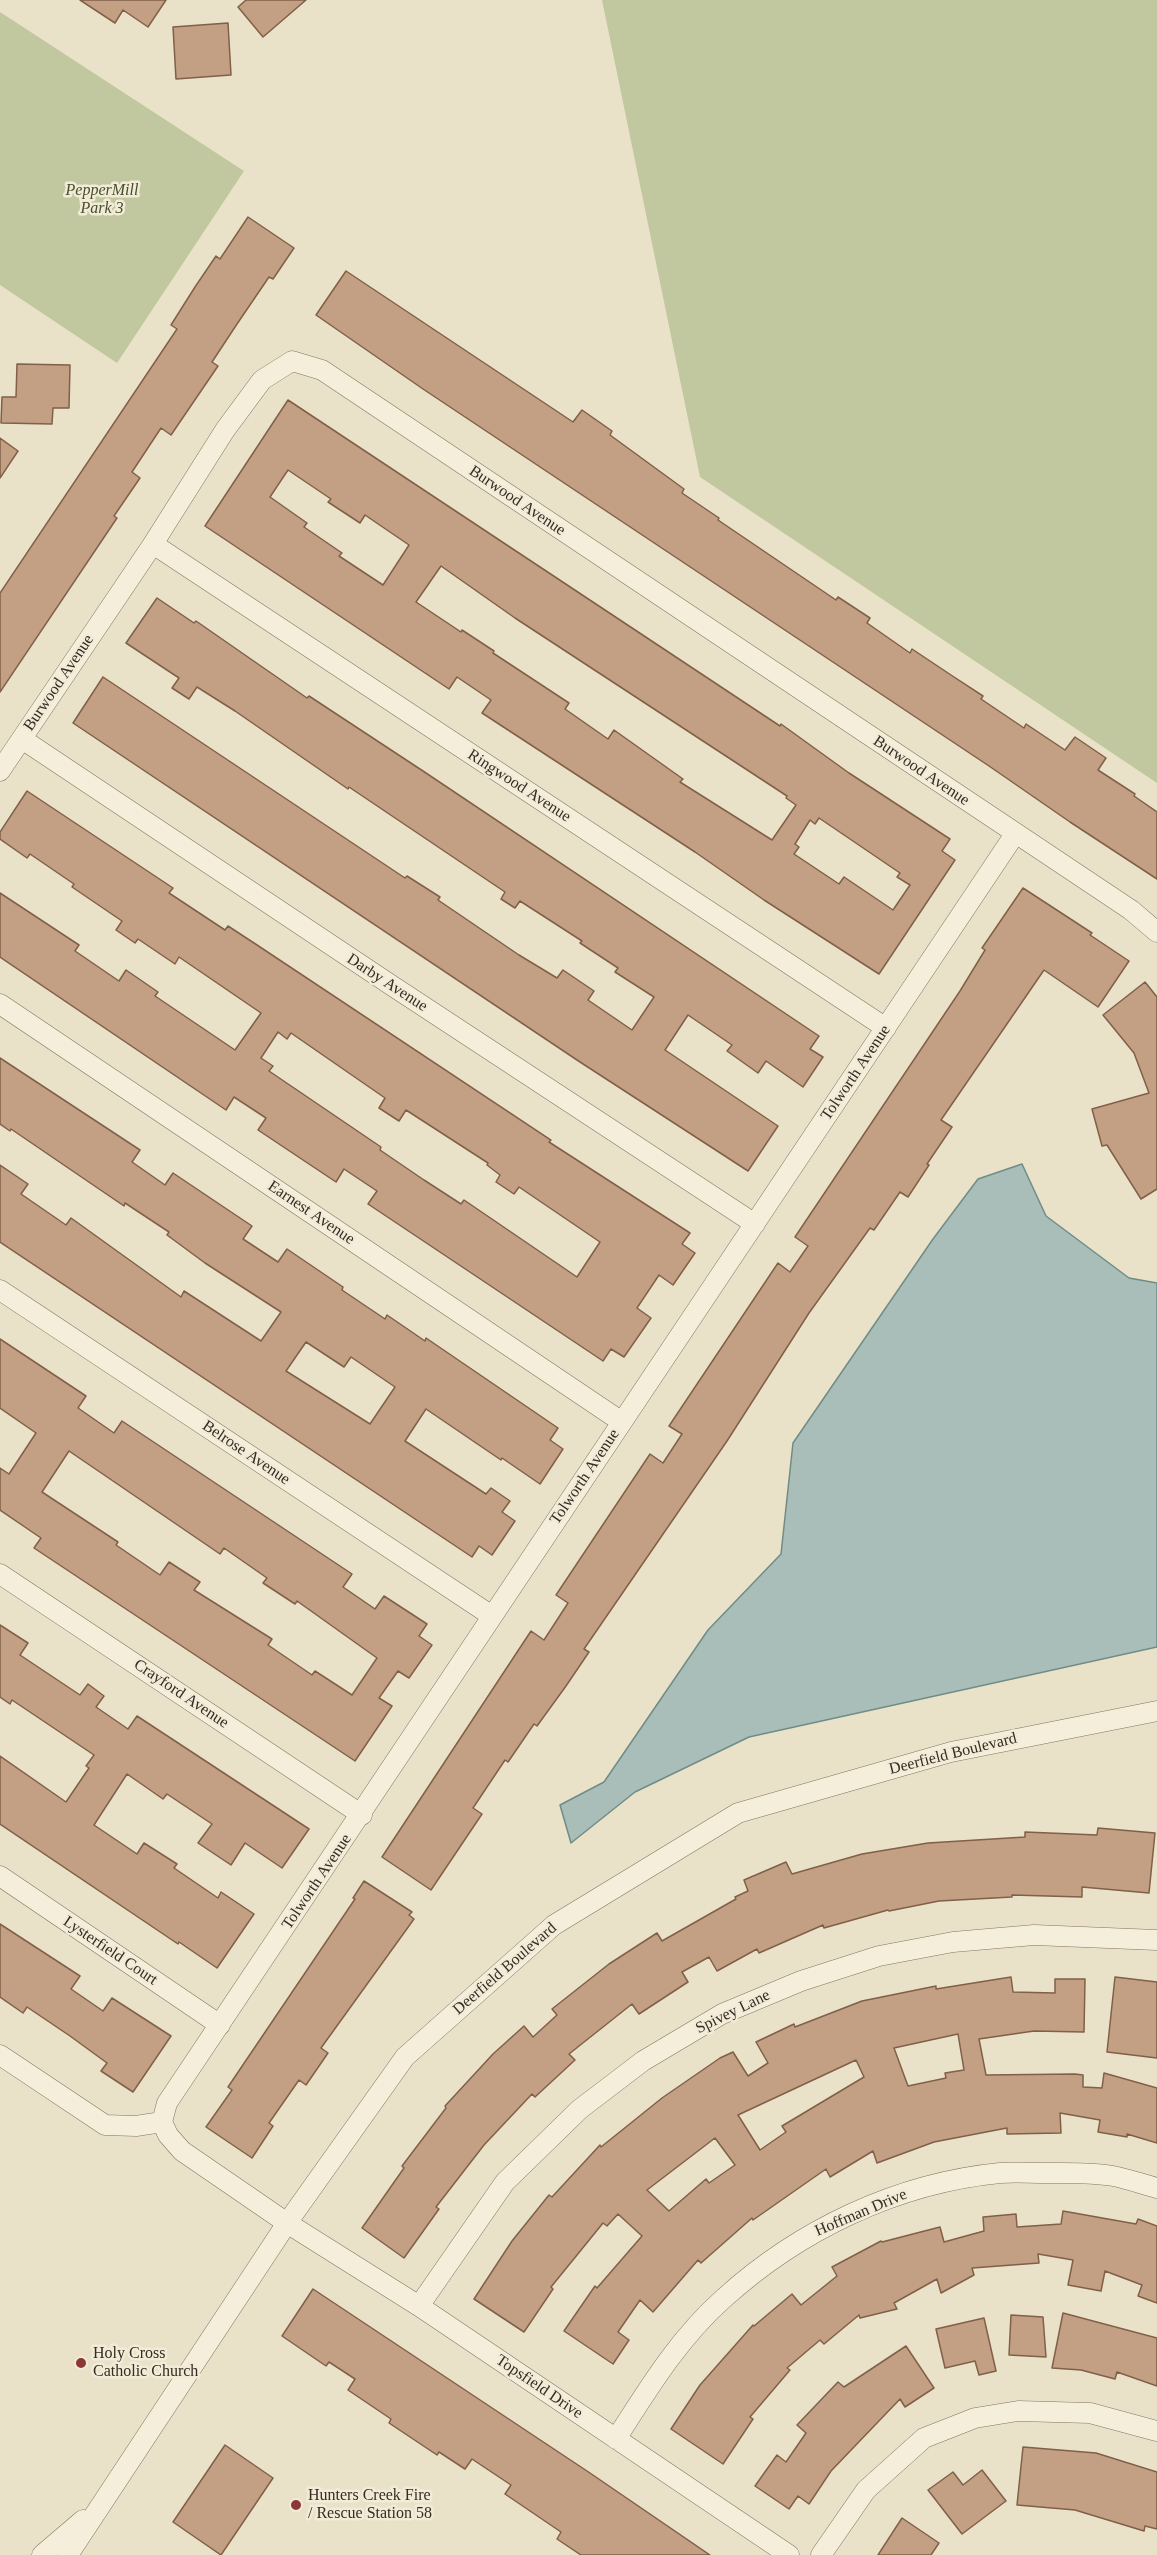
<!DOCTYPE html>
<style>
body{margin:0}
canvas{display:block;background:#eae1c9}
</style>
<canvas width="1157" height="2555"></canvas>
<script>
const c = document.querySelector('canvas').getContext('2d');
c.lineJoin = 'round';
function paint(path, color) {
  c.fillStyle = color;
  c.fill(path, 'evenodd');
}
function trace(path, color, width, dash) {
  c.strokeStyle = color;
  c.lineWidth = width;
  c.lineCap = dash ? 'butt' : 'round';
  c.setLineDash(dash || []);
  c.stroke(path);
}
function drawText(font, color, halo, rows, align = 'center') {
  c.font = font + ' Georgia,serif';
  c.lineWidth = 5;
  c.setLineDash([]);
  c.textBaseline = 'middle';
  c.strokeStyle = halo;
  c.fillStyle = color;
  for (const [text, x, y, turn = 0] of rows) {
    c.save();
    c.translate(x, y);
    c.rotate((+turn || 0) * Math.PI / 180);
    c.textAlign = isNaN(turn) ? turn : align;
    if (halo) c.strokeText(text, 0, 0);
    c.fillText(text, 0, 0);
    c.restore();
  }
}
const green = new Path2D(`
 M 602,0 L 1157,0 L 1157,783 L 700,477 Z
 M 0,12 L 244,171 L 117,363 L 0,285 Z`);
const water = new Path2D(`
 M 1022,1164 L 1046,1216 L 1129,1278 L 1157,1283 L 1157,1647 L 749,1737 L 635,1792 L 571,1843 L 560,1805 L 604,1782 L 708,1630 L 781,1554 L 793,1443 L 933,1239 L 978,1179 Z`);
const building = new Path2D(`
 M 80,0 L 166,0 L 148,27 L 123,10 L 115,23 Z
 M 246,0 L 306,0 L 263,37 L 238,7 Z
 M 228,23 L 231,75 L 176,79 L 173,27 Z
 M 248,217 L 294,248 L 273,279 L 269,277 L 237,324 L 212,362 L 218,366 L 171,435 L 161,428 L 132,472 L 140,478 L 114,516 L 117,518 L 0,692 L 0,593 L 177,329 L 171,325 L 195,287 L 216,256 L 220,259 Z
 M 346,271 L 573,422 L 582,410 L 612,431 L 610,435 L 684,489 L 682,493 L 719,518 L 718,520 L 836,600 L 838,597 L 870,618 L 867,623 L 910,653 L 912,649 L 951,675 L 983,696 L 981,699 L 1024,728 L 1026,724 L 1065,750 L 1075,737 L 1106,758 L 1098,770 L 1135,794 L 1134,796 L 1157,812 L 1157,879 L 1070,822 L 989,766 L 423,389 L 316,315 Z
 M 17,364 L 70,365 L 69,408 L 53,408 L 52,424 L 1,423 L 2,397 L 16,397 Z
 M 288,400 L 780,726 L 781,724 L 849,773 L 950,839 L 942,851 L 955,860 L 879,974 L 764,900 L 695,852 L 482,713 L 491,700 L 457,677 L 449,689 L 205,526 ZM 288,470 L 331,499 L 328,502 L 360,523 L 365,515 L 409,545 L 383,585 L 339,556 L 342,553 L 304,527 L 307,523 L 270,497 ZM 441,566 L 515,618 L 787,796 L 786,798 L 796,805 L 772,840 L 680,782 L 683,779 L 614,730 L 608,739 L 565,709 L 569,703 L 493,653 L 494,651 L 462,630 L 461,632 L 416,602 ZM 819,818 L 900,873 L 897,877 L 910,885 L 893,910 L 844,877 L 839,884 L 794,854 L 799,847 L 795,844 L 810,820 L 815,824 Z
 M 0,438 L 18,451 L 0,478 Z
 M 157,598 L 194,623 L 196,621 L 307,698 L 309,696 L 423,771 L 819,1036 L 810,1049 L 823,1057 L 803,1087 L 766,1061 L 758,1073 L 727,1051 L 732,1045 L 688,1015 L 665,1050 L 778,1126 L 748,1171 L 580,1062 L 73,723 L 103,677 L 405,878 L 407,876 L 440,897 L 438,900 L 519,955 L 557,978 L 563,970 L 594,991 L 588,1000 L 632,1030 L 654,997 L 615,972 L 618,968 L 580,943 L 582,941 L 520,901 L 515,908 L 501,899 L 505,892 L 349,787 L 348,789 L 235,711 L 197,687 L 189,699 L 172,688 L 179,678 L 126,643 Z
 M 27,791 L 173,888 L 169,893 L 225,930 L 228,926 L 254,943 L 551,1140 L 549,1142 L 690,1233 L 682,1244 L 695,1253 L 673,1285 L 659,1275 L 637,1308 L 651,1318 L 624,1357 L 611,1349 L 603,1361 L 368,1204 L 377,1191 L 344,1169 L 336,1182 L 258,1130 L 266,1118 L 234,1097 L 226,1110 L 0,957 L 0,893 L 79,945 L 75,951 L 119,981 L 126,970 L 158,992 L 155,996 L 235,1050 L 261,1013 L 179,957 L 175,964 L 138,939 L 135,943 L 116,930 L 122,921 L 72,887 L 74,884 L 30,854 L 27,858 L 0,839 L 0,832 ZM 278,1032 L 287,1039 L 291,1033 L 385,1098 L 379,1108 L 399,1121 L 406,1110 L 488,1163 L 487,1165 L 500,1175 L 496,1182 L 514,1194 L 519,1187 L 600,1242 L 577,1277 L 464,1200 L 461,1204 L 424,1180 L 380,1150 L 381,1147 L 269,1071 L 273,1066 L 261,1058 Z
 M 1023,888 L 1092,933 L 1090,935 L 1129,961 L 1098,1007 L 1044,970 L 941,1120 L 952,1127 L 927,1164 L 929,1165 L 908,1197 L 900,1192 L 874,1230 L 870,1228 L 809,1313 L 727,1441 L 584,1649 L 589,1652 L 566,1686 L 537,1726 L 534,1724 L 508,1762 L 505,1760 L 473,1808 L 482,1814 L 431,1890 L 382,1857 L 531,1631 L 544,1640 L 568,1603 L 556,1595 L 650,1454 L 663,1463 L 682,1434 L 669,1426 L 778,1263 L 790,1272 L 808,1246 L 795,1237 L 960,991 L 985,950 L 982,948 Z
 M 1145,982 L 1157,997 L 1157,1189 L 1141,1199 L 1107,1145 L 1102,1146 L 1092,1109 L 1149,1093 L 1134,1053 L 1103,1015 Z
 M 0,1058 L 140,1150 L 132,1162 L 165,1185 L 173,1173 L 252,1226 L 243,1239 L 278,1262 L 287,1249 L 343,1287 L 342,1290 L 385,1319 L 387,1315 L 425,1341 L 426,1338 L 558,1428 L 550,1440 L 563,1449 L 540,1484 L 502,1458 L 501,1460 L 426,1409 L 405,1441 L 486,1494 L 491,1488 L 510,1501 L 502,1512 L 515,1521 L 492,1555 L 479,1546 L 472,1557 L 0,1242 L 0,1165 L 28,1184 L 21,1194 L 66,1225 L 71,1218 L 181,1297 L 184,1291 L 261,1341 L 281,1312 L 205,1263 L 167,1235 L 169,1232 L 125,1203 L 124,1206 L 11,1129 L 10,1131 L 0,1124 ZM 306,1342 L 344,1367 L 351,1357 L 395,1387 L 370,1424 L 286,1371 Z
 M 0,1339 L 86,1396 L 78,1408 L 114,1433 L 122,1421 L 352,1574 L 343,1587 L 375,1609 L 384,1596 L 427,1624 L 419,1636 L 432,1645 L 409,1678 L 398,1671 L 379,1698 L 392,1706 L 355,1761 L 34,1548 L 41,1538 L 0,1510 L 0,1468 L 9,1474 L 36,1433 L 0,1408 ZM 69,1451 L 220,1554 L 224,1548 L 267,1578 L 263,1583 L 295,1604 L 297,1601 L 377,1658 L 352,1695 L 315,1671 L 312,1675 L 268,1645 L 272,1639 L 194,1590 L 200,1582 L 169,1562 L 160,1575 L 116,1545 L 118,1542 L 42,1492 Z
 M 0,1625 L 28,1643 L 20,1655 L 80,1695 L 88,1684 L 104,1696 L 96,1707 L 128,1729 L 137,1716 L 309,1829 L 282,1868 L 245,1843 L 231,1865 L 198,1843 L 212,1824 L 167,1794 L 163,1799 L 127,1774 L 94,1825 L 137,1854 L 144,1843 L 177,1864 L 174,1868 L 218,1898 L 221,1892 L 254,1914 L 217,1968 L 179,1942 L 178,1944 L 0,1824 L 0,1756 L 66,1802 L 89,1768 L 86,1766 L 94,1755 L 12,1700 L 10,1704 L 0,1697 Z
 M 1098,1828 L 1155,1833 L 1149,1893 L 1082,1887 L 1082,1897 L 1012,1895 L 1012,1897 L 939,1901 L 889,1911 L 888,1910 L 824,1928 L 823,1925 L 759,1953 L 757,1949 L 717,1971 L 709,1957 L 682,1972 L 688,1982 L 639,2014 L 632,2004 L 569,2054 L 575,2060 L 535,2097 L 532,2094 L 484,2145 L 436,2207 L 439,2209 L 404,2258 L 362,2228 L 404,2168 L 402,2166 L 446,2108 L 445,2106 L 493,2054 L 524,2026 L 533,2037 L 557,2015 L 552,2009 L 609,1964 L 657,1933 L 662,1941 L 736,1899 L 735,1897 L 748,1891 L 744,1880 L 786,1862 L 792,1874 L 862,1854 L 928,1843 L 1025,1837 L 1025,1832 L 1097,1835 Z
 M 364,1881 L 412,1912 L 409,1915 L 414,1919 L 321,2048 L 328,2053 L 306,2085 L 299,2080 L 269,2123 L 273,2126 L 252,2158 L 206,2127 L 232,2090 L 228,2087 L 355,1899 L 353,1898 Z
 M 0,1924 L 80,1976 L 71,1989 L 103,2011 L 112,1998 L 171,2036 L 133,2092 L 101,2071 L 107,2063 L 70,2036 L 27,2007 L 23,2013 L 0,1997 Z
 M 1011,1977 L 1013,1992 L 1055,1993 L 1055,1979 L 1085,1979 L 1084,2032 L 1034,2031 L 979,2039 L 986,2075 L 1075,2074 L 1083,2075 L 1083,2087 L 1102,2088 L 1104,2073 L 1157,2088 L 1157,2143 L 1127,2134 L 1127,2137 L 1098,2132 L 1100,2120 L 1060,2113 L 1061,2133 L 1007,2134 L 1007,2128 L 934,2142 L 877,2163 L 873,2151 L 830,2177 L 826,2169 L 753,2220 L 752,2218 L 701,2263 L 698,2260 L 653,2312 L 640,2300 L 618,2332 L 629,2340 L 613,2364 L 564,2331 L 595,2286 L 597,2288 L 642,2236 L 618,2214 L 607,2226 L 603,2223 L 551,2287 L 553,2289 L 524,2332 L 474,2299 L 512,2241 L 549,2195 L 552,2197 L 600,2145 L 601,2147 L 662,2098 L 720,2058 L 733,2052 L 748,2076 L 768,2063 L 756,2042 L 794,2024 L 795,2027 L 862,2001 L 936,1986 L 936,1989 ZM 958,2034 L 964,2070 L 945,2073 L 946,2078 L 908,2086 L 894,2048 ZM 856,2060 L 864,2077 L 782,2126 L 786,2132 L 760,2150 L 738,2115 ZM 715,2138 L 735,2165 L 709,2183 L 706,2179 L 669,2211 L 647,2190 Z
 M 1115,1977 L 1157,1982 L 1157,2058 L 1107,2052 Z
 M 1063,2211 L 1136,2224 L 1138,2219 L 1157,2226 L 1157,2303 L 1138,2296 L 1142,2285 L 1105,2271 L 1101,2291 L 1068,2285 L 1073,2260 L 1038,2254 L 1039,2263 L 972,2268 L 974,2275 L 941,2293 L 937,2279 L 894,2303 L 897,2309 L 860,2318 L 859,2315 L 824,2344 L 820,2340 L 787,2368 L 790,2370 L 750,2417 L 753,2419 L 723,2464 L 671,2429 L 700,2385 L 753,2325 L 754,2326 L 792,2294 L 801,2305 L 837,2276 L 832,2267 L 881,2241 L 882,2242 L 940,2227 L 944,2242 L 984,2231 L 983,2217 L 1016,2214 L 1017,2227 L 1061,2224 Z
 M 313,2289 L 590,2473 L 710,2555 L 581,2555 L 557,2539 L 561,2532 L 505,2494 L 511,2485 L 472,2459 L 465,2469 L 439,2452 L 437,2455 L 389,2423 L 391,2419 L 348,2390 L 355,2379 L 329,2362 L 326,2366 L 282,2336 Z
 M 1063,2313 L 1157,2338 L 1157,2386 L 1117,2372 L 1115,2379 L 1081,2370 L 1052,2368 Z
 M 1011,2315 L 1043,2317 L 1046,2357 L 1009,2355 Z
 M 984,2318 L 996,2371 L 979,2375 L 975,2361 L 945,2368 L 936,2329 Z
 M 906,2346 L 934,2388 L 905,2407 L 900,2399 L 831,2471 L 809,2504 L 798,2496 L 789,2509 L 755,2486 L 777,2455 L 786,2462 L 806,2433 L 797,2425 L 838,2382 L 844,2387 Z
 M 225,2445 L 273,2478 L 221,2555 L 173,2522 Z
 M 1023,2447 L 1096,2453 L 1157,2472 L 1157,2529 L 1145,2526 L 1144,2531 L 1075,2510 L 1017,2505 Z
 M 982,2470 L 1006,2501 L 962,2534 L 928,2490 L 953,2472 L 963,2485 Z
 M 902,2518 L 939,2543 L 931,2555 L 878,2555 Z`);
const minor = new Path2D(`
 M 153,544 L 886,1028
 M 22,739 L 391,985 L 755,1224
 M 0,771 L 153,544 L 225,430 L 262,380 L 292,361 L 322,370 L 1131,910 L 1157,932
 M 0,1004 L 622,1422
 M 0,1290 L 492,1616
 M 0,1574 L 362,1815
 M 0,1876 L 220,2025
 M 0,2055 L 105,2125 L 136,2126 L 162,2122
 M 162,2122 L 167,2103 L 1015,834
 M 162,2122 L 168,2135 L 182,2151 L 287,2223 L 419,2306 L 789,2555
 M 419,2306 L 505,2182 L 580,2109 L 643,2061 L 722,2014 L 801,1981 L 879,1956 L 953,1942 L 1034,1935 L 1157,1940
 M 616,2439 C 648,2389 679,2338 723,2299 C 799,2230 897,2183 1000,2173 C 1015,2172 1030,2173 1045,2173 C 1067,2173 1091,2172 1113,2176 C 1128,2179 1142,2184 1157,2188
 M 42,2555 L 83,2520
 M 68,2555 L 287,2223 L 405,2057 L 554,1925 L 738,1813 L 951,1752 L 1157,1711
 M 821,2555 L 866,2490 L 924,2438 L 975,2418 L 1018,2411 L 1090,2413 L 1157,2431`);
const markers = [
 [81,2363,6,"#8c3836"],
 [296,2505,6,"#8c3836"]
];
const parkNames = [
 ["PepperMill",102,191],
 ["Park 3",102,209]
];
const streetNames = [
 ["Burwood Avenue",517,501,34],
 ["Burwood Avenue",59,683,-56],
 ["Burwood Avenue",921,771,34],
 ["Ringwood Avenue",519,786,33],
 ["Darby Avenue",387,983,33],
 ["Tolworth Avenue",856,1073,-56],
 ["Earnest Avenue",311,1213,34],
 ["Belrose Avenue",246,1453,34],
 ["Tolworth Avenue",585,1477,-56],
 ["Crayford Avenue",181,1694,34],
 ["Deerfield Boulevard",953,1754,-14],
 ["Tolworth Avenue",317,1882,-56],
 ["Lysterfield Court",110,1951,34],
 ["Deerfield Boulevard",505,1969,-41],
 ["Spivey Lane",733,2012,-26],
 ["Hoffman Drive",861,2213,-23],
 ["Topsfield Drive",539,2387,34]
];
const poiNames = [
 ["Holy Cross",93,2354],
 ["Catholic Church",93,2372],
 ["Hunters Creek Fire",308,2496],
 ["/ Rescue Station 58",308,2514]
];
paint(green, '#c1c79e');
paint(water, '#a9beb9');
trace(water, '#708c86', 1.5);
paint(building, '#c39f83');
trace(building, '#806048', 1.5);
trace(minor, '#847460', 21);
trace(minor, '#f5eedb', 20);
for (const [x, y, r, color] of markers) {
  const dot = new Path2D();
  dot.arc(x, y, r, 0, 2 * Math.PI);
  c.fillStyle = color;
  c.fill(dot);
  trace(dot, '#f2ebd8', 2);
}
drawText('italic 16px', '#46502a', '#f2ebd8', parkNames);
drawText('16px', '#362c21', '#f2ebd8', streetNames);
drawText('16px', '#362c21', '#f2ebd8', poiNames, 'left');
</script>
